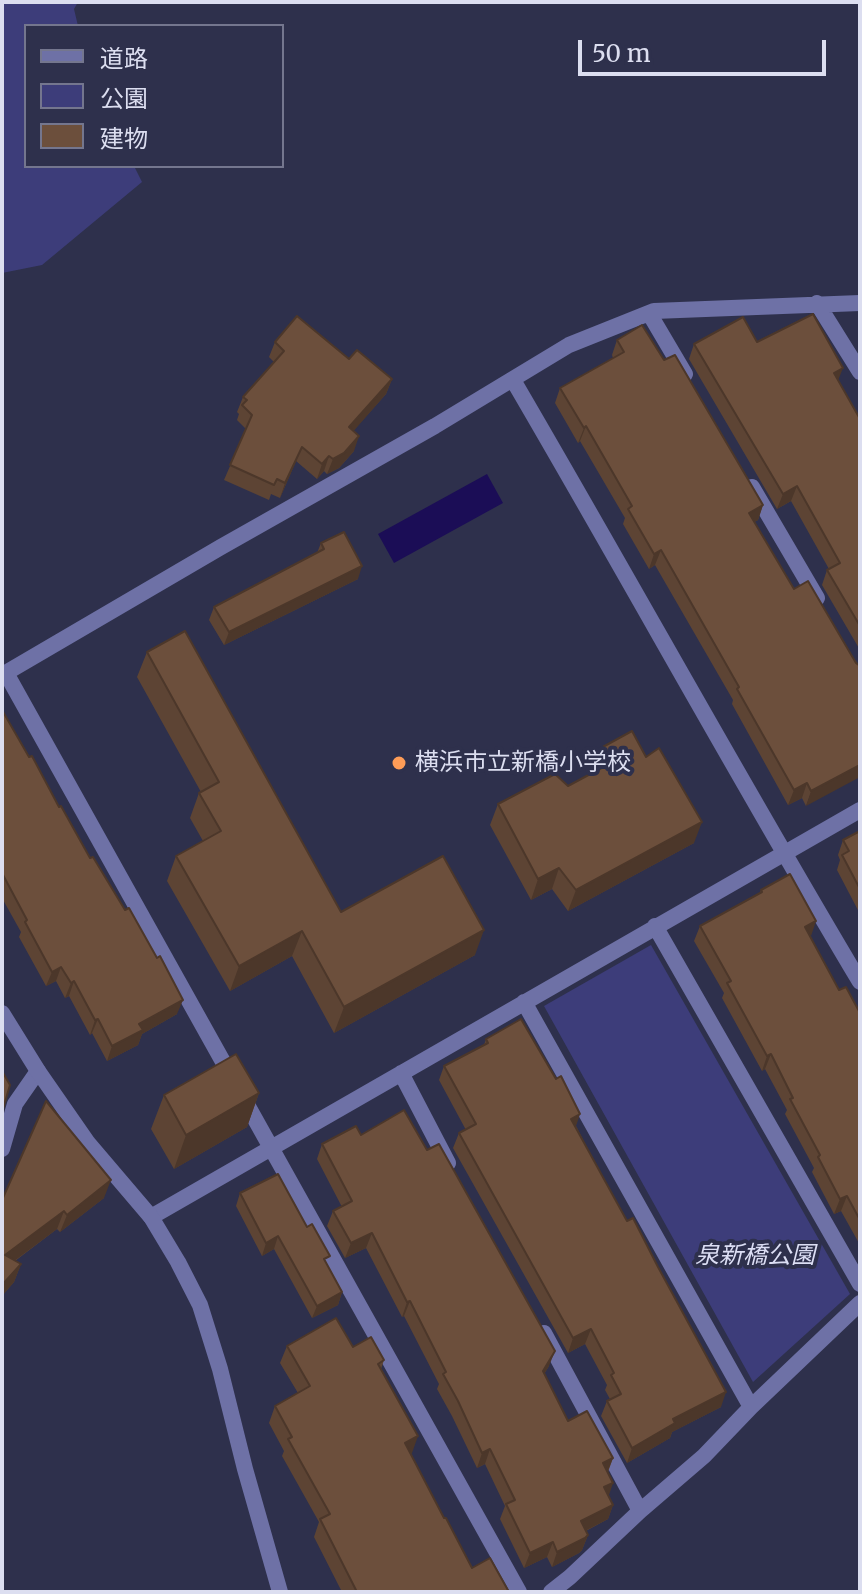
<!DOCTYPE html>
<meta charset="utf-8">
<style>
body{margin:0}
#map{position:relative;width:862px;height:1594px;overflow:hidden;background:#2e304c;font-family:Merriweather,"Noto Sans JP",serif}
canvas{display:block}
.frame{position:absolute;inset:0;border:4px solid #dcdef0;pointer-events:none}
.legend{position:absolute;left:24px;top:24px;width:260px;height:144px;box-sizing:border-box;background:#2e304c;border:2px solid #74768e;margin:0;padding:10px 14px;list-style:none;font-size:24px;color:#dcdef0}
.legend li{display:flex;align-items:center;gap:16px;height:40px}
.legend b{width:40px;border:2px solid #74768e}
.scale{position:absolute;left:578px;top:40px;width:248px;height:36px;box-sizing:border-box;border:4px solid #dcdef0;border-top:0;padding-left:10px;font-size:24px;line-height:28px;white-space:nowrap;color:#dcdef0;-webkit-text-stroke:6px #2e304c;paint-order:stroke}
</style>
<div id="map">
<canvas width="862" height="1594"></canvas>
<div class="frame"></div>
<ul class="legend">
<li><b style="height:10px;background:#6e71a6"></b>道路</li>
<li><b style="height:22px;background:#3d3d7a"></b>公園</li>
<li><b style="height:22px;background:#6c4f3c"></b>建物</li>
</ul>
<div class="scale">50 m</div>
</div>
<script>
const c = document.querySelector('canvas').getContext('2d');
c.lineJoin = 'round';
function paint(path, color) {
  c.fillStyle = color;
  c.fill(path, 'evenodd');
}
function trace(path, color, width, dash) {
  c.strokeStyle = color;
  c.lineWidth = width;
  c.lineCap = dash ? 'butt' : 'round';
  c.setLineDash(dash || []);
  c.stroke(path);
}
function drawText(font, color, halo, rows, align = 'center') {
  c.font = font + ' Merriweather,"Noto Sans JP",serif';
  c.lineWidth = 8;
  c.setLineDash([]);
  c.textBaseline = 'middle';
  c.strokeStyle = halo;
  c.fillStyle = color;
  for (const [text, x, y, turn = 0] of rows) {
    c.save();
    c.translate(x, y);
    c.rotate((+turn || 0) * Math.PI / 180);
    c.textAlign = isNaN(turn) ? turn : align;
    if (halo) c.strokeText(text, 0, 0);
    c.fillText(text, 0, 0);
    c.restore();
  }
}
const green = new Path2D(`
 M 2,2 L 78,2 L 74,9 L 78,26 L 26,26 L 26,166 L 134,166 L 142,182 L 42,265 L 2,273 Z
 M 651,945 L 850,1294 L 753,1382 L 544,1006 Z`);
const water = new Path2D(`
 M 487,474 L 503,503 L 394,563 L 378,534 Z`);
const minor = new Path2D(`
 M 817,303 L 860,372
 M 649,313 L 685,374
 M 513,380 C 630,580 741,783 860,982
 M 752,487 L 817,598
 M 6,673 L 519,1592
 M 2,675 L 221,547 L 435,426 L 569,345 L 654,311 L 860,303
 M 655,926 L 860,1284
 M 524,1002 L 751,1407
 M 401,1073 L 448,1163
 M 2,1149 L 15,1104 L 38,1071
 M 151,1217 L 860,810
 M 544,1333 L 640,1511
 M 551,1592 L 570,1577 L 640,1511 L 704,1456 L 751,1407 L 860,1303`);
const tertiary = new Path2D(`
 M 2,1013 L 38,1071 L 88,1143 L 151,1217 L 178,1262 L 200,1305 L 220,1369 L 245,1469 L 280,1592`);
const wall = new Path2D(`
 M 617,340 L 664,360 L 763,505 L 758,520 L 754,522 L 794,589 L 860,666 L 806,806 L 802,798 L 788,805 L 732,704 L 733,700 L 655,565 L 649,569 L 623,524 L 625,518 L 580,441 L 578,443 L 555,403 L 560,388 L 613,358 L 612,355 Z
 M 275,342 L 349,359 L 392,379 L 386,394 L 353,431 L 354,451 L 339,468 L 327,474 L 324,471 L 317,479 L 296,461 L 280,498 L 271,494 L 269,500 L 224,480 L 246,429 L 237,420 L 239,414 L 237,412 L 243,397 L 274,362 L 269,357 Z
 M 757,342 L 838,380 L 860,419 L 860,650 L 822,585 L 827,570 L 829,569 L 791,501 L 777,509 L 689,359 L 694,344 Z
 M 321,543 L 358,579 L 224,645 L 209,620 L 214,607 L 317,553 Z
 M 147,652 L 341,912 L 475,955 L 334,1033 L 292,956 L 230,991 L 167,881 L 176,856 L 203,841 L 190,818 L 199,793 L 201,792 L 137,677 Z
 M 2,710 L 59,807 L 177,1014 L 142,1034 L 138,1045 L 107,1061 L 92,1033 L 90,1035 L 69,996 L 65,998 L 56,981 L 46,986 L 19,937 L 21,932 L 2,898 Z
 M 601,748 L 694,843 L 568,911 L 552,889 L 531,900 L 490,825 L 498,804 L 568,786 L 594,772 L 593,769 Z
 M 860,831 L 860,914 L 837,870 L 840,860 L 838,855 L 843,840 Z
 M 761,890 L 810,936 L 839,990 L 860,1013 L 860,1245 L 841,1211 L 834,1214 L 812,1172 L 814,1168 L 785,1114 L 787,1110 L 765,1069 L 762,1071 L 722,998 L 724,993 L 694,941 L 700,926 L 759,894 Z
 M 486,1039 L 576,1126 L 721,1407 L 672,1432 L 670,1438 L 627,1463 L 601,1416 L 607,1401 L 610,1399 L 605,1390 L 607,1385 L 585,1344 L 568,1353 L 453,1148 L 459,1133 L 466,1130 L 439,1080 L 444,1066 L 484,1045 Z
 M 259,1093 L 247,1127 L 174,1169 L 151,1129 L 164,1095 Z
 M 46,1101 L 104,1198 L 60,1232 L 57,1229 L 15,1261 L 21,1264 L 14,1282 L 2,1296 Z
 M 361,1135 L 549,1366 L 544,1374 L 568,1421 L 613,1458 L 608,1472 L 608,1496 L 613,1505 L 608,1519 L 586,1531 L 588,1535 L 582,1550 L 579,1553 L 552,1567 L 547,1557 L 524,1568 L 500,1519 L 505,1506 L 485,1464 L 477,1468 L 452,1416 L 437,1389 L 439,1384 L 404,1316 L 402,1317 L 366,1248 L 345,1258 L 327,1226 L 333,1211 L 342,1207 L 317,1159 L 322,1144 Z
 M 240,1193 L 327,1264 L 342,1292 L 338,1305 L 312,1318 L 274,1249 L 262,1256 L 236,1206 Z
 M 287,1346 L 353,1347 L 384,1360 L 381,1369 L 412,1453 L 410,1454 L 444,1518 L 472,1568 L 509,1592 L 342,1592 L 314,1537 L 319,1522 L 282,1456 L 284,1451 L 269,1423 L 275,1406 L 298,1393 L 280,1363 Z`);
const shadedWall = new Path2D(`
 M 843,368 L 837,383 L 834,373 Z
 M 392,379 L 386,394 L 344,442 L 349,427 Z
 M 586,426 L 580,441 L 578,443 L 584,428 Z
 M 359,436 L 354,451 L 339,468 L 327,474 L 333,459 Z
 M 302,447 L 296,461 L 280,498 L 285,483 Z
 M 329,456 L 324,471 L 317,479 L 322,464 Z
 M 797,486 L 791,501 L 777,509 L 783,494 Z
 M 763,505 L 758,520 L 744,528 L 749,513 Z
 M 661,550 L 655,565 L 649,569 L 654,554 Z
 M 362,566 L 358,579 L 224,645 L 229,632 Z
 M 860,765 L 860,777 L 806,806 L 811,791 Z
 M 807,783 L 802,798 L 788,805 L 794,790 Z
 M 702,822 L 694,843 L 568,911 L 576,890 Z
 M 559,868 L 552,889 L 531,900 L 538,879 Z
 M 816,921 L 811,936 L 805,927 Z
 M 484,930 L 475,955 L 334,1033 L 344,1007 Z
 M 302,931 L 292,956 L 230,991 L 239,966 Z
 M 61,967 L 56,981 L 46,986 L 52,972 Z
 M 74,981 L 69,996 L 65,998 L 71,983 Z
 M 183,1000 L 177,1014 L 142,1034 L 138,1045 L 107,1061 L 112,1046 L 139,1024 Z
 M 98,1019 L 92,1033 L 90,1035 L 95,1020 Z
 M 771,1054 L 765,1069 L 762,1071 L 767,1056 Z
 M 259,1093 L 247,1127 L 174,1169 L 186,1135 Z
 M 580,1114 L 575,1129 L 571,1119 Z
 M 111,1180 L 104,1198 L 60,1232 L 67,1215 Z
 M 847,1196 L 841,1211 L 834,1214 L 840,1199 Z
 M 64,1211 L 57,1229 L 2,1270 L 5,1255 Z
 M 372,1233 L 366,1248 L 345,1258 L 351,1243 Z
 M 278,1236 L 274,1249 L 262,1256 L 266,1243 Z
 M 21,1264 L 14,1282 L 2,1296 L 2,1285 Z
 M 342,1292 L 338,1305 L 312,1318 L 317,1306 Z
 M 410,1301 L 404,1316 L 402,1317 L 407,1302 Z
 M 591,1329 L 585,1344 L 568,1353 L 573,1338 Z
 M 555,1351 L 549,1366 L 537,1386 L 543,1371 Z
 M 726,1392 L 721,1407 L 672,1432 L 670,1438 L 627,1463 L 632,1448 L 673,1419 Z
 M 418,1436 L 412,1453 L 398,1460 L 405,1443 Z
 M 490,1449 L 485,1464 L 477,1468 L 482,1453 Z
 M 613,1458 L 607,1473 L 603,1463 Z
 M 613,1483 L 608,1498 L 604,1487 Z
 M 613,1505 L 608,1519 L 575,1536 L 581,1521 Z
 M 588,1535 L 582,1550 L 579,1553 L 552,1567 L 557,1552 Z
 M 553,1542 L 547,1557 L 524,1568 L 530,1553 Z`);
const building = new Path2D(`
 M 813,314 L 843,368 L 834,373 L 860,419 L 860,626 L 827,570 L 840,563 L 797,486 L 783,494 L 694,344 L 743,317 L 757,342 Z
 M 297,316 L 349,359 L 357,350 L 392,379 L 349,427 L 359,436 L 344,453 L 333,459 L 329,456 L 322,464 L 302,447 L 285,483 L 277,479 L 274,485 L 230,465 L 252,415 L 242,405 L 247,400 L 243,397 L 284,351 L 275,342 Z
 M 642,325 L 664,360 L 675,355 L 763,505 L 749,513 L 794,589 L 808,581 L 856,663 L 860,666 L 860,765 L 811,791 L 807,783 L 794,790 L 737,689 L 739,687 L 661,550 L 654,554 L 628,509 L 632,506 L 586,426 L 584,428 L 560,388 L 624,352 L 617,340 Z
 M 344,532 L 362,566 L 229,632 L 214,607 L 324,549 L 321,543 Z
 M 185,631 L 341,912 L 443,856 L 484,930 L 344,1007 L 302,931 L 239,966 L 176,856 L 221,831 L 199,793 L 219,782 L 147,652 Z
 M 2,710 L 29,757 L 32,756 L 59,807 L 61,806 L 90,858 L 93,857 L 125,910 L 129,908 L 157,958 L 160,956 L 183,1000 L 139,1024 L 143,1030 L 112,1046 L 98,1019 L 95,1020 L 74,981 L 71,983 L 61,967 L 52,972 L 25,922 L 27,920 L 2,873 Z
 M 632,731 L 646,757 L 659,748 L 702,822 L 576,890 L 559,868 L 538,879 L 498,804 L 555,774 L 568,786 L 609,764 L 601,748 Z
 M 860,831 L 860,889 L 842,855 L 849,851 L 843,840 Z
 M 790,874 L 816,921 L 805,927 L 839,990 L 846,987 L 860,1013 L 860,1220 L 847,1196 L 840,1199 L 818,1157 L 820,1155 L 790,1099 L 793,1098 L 771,1054 L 767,1056 L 727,983 L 731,981 L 700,926 L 762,892 L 761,890 Z
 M 521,1019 L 556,1079 L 561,1076 L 580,1114 L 571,1119 L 627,1221 L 633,1218 L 658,1267 L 726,1392 L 673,1419 L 675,1423 L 632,1448 L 607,1401 L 621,1394 L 611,1375 L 614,1373 L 591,1329 L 573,1338 L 459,1133 L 476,1124 L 444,1066 L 488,1043 L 486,1039 Z
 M 236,1054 L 259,1093 L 186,1135 L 164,1095 Z
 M 2,1071 L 10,1085 L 2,1112 Z
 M 46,1101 L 111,1180 L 67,1215 L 64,1211 L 5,1255 L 21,1264 L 2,1285 L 2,1200 Z
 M 404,1110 L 427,1150 L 439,1144 L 555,1351 L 543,1371 L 568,1421 L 587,1411 L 613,1458 L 603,1463 L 613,1483 L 604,1487 L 613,1505 L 581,1521 L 588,1535 L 585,1538 L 557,1552 L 553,1542 L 530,1553 L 506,1504 L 515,1500 L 490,1449 L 482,1453 L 458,1401 L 443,1374 L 446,1372 L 410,1301 L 407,1302 L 372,1233 L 351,1243 L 333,1211 L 352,1201 L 322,1144 L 356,1126 L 361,1135 Z
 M 278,1174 L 307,1227 L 312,1224 L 330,1256 L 324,1259 L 342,1292 L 317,1306 L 278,1236 L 266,1243 L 240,1193 Z
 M 336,1318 L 353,1347 L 371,1337 L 384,1360 L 378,1364 L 418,1436 L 405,1443 L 444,1518 L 446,1518 L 472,1568 L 490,1558 L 509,1592 L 357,1592 L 320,1519 L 330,1514 L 288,1439 L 292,1437 L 275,1406 L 310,1386 L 287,1346 Z`);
const markers = [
 [399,763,8,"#fe9c57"]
];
const poiNames = [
 ["横浜市立新橋小学校",415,763]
];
const parkNames = [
 ["泉新橋公園",755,1256]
];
paint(green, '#3d3d7a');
paint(water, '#1b0d56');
trace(minor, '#6e71a6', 16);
trace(tertiary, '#6e71a6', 16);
paint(wall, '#5d4434');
paint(shadedWall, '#4c372a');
paint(building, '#6c4f3c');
trace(building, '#4c372a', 2);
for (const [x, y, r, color] of markers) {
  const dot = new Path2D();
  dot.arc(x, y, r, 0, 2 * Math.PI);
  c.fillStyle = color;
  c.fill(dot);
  trace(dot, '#2e304c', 3);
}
drawText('24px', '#dcdef0', '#2e304c', poiNames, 'left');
drawText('italic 24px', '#dcdef4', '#2e304c', parkNames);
</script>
